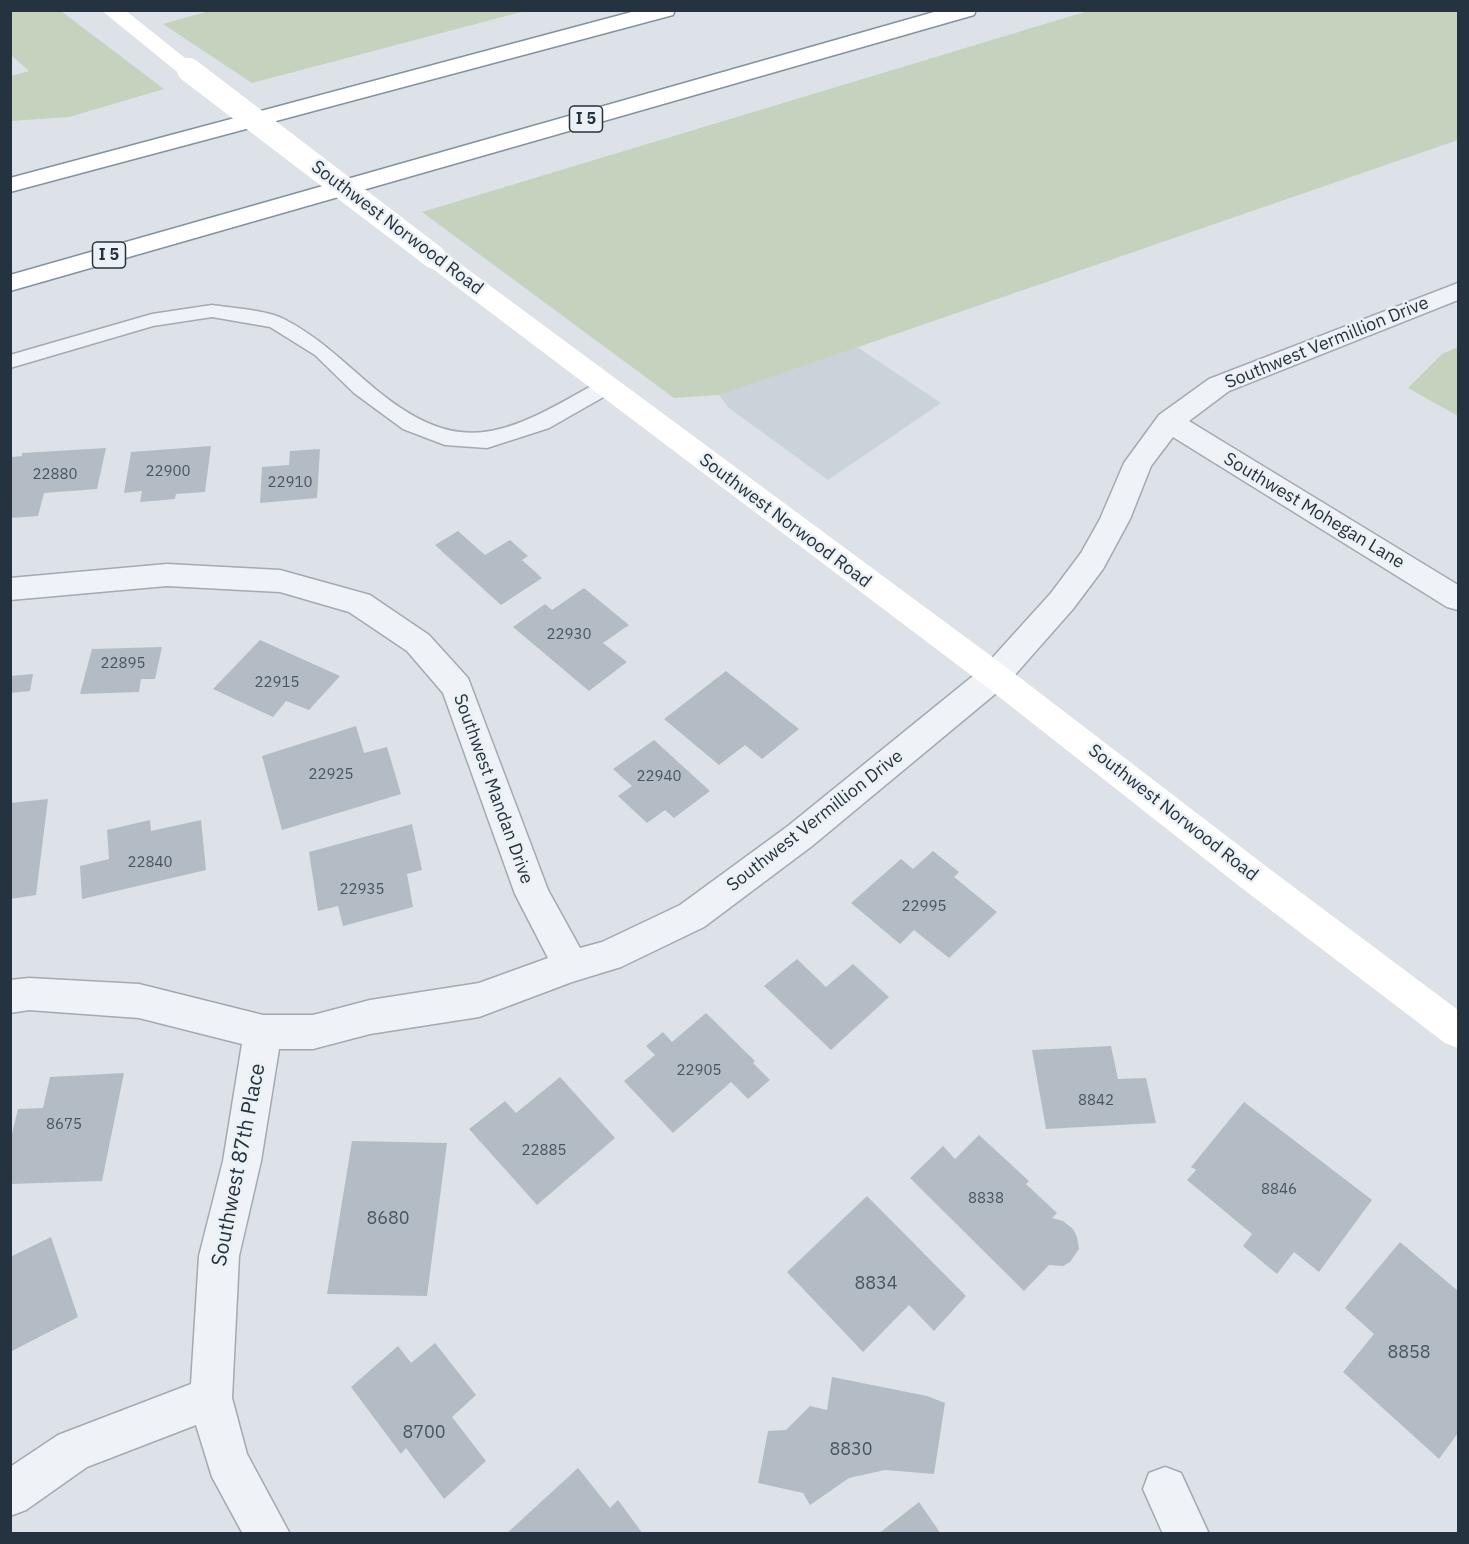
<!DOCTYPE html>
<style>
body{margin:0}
#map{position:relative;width:1469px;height:1544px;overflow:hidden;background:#dde2e8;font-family:"IBM Plex Sans",sans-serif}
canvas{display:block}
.frame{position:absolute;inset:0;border:12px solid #25323f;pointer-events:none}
</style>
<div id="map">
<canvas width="1469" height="1544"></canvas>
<div class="frame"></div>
</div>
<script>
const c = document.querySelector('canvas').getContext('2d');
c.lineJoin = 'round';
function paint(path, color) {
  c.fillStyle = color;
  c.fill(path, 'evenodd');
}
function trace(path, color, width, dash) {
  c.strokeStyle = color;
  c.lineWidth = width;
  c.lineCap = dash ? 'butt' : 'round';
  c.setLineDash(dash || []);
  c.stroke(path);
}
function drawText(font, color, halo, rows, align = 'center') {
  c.font = font + ' "IBM Plex Sans",sans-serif';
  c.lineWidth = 5;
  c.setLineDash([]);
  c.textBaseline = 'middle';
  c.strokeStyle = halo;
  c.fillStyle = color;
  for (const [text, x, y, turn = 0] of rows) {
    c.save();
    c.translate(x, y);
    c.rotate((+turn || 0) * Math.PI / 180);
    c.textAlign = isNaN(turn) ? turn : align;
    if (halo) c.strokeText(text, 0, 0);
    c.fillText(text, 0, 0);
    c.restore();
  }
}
const built = new Path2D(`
 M 857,347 L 941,403 L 828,480 L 729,408 L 719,395 Z`);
const green = new Path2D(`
 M 11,10 L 61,11 L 164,89 L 69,117 L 11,121 L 11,76 L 29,71 L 11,55 Z
 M 209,11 L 209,10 L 525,11 L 252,83 L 163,24 Z
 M 1088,11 L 1458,11 L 1458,140 L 719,395 L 674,398 L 422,212 Z
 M 1458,347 L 1458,416 L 1408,388 L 1442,354 Z`);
const building = new Path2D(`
 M 211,446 L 205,492 L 176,494 L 175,499 L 140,502 L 142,491 L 124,493 L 131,452 Z
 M 106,448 L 97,489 L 44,493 L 38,516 L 10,518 L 12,457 L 22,456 L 22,453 Z
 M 320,449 L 317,498 L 260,503 L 262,467 L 289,465 L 290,451 Z
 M 458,531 L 485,555 L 510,540 L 528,556 L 522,560 L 542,578 L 501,605 L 435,545 Z
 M 584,588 L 629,625 L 603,643 L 627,662 L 589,691 L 513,627 L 545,604 L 552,610 Z
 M 260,640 L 340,676 L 309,710 L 286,701 L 273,717 L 213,689 Z
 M 162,647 L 155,679 L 141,679 L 139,692 L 80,694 L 92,649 Z
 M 726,671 L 799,729 L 762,759 L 745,745 L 719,765 L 664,719 Z
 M 33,674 L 30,691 L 10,693 L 10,676 Z
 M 356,726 L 364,753 L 387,747 L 401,794 L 282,830 L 262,756 Z
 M 654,740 L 710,791 L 674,818 L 665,810 L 647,823 L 618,796 L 632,786 L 613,769 Z
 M 48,799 L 36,895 L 10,899 L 10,803 Z
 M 150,820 L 151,831 L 201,820 L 206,870 L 82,899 L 80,866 L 109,859 L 107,830 Z
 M 412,824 L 422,870 L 407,874 L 413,907 L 343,926 L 338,906 L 318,911 L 309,852 Z
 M 933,851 L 959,872 L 954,877 L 997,912 L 949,958 L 914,930 L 900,944 L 851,903 L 901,859 L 913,869 Z
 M 797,959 L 826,987 L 853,964 L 889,997 L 831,1050 L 764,986 Z
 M 706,1013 L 755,1061 L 753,1063 L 770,1080 L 748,1099 L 731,1082 L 673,1133 L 624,1081 L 655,1055 L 646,1046 L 663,1032 L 672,1042 Z
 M 1111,1046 L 1118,1079 L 1146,1078 L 1156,1123 L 1046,1129 L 1032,1050 Z
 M 124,1073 L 102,1181 L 10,1184 L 10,1142 L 18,1109 L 43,1108 L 50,1077 Z
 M 560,1077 L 615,1138 L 537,1205 L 469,1129 L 505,1101 L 516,1113 Z
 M 1244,1102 L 1372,1200 L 1319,1272 L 1294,1252 L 1277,1274 L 1243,1246 L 1252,1234 L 1187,1180 L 1196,1170 L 1191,1167 Z
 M 979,1135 L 1029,1181 L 1026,1184 L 1057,1213 L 1052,1218 L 1063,1221 L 1073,1229 L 1077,1237 L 1079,1249 L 1070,1262 L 1063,1266 L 1049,1265 L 1024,1291 L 910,1178 L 943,1146 L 955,1159 Z
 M 352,1141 L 447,1143 L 427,1296 L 327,1294 Z
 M 867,1196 L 966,1296 L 934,1331 L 909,1305 L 863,1352 L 787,1272 Z
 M 51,1237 L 78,1317 L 10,1352 L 10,1257 Z
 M 1400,1242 L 1458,1291 L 1458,1433 L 1439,1459 L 1343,1372 L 1374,1334 L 1345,1308 Z
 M 435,1343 L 476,1395 L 452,1417 L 486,1461 L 444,1499 L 406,1448 L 401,1454 L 351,1387 L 398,1346 L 411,1363 Z
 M 832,1377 L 927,1396 L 945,1403 L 934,1474 L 885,1470 L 849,1478 L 810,1505 L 803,1493 L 758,1483 L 768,1431 L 786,1430 L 810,1406 L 827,1410 Z
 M 578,1468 L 610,1508 L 618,1500 L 643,1534 L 506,1534 Z
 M 919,1502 L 941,1534 L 878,1534 Z`);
const lane = new Path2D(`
 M 212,305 C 232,308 266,310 284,319 C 318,337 338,357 367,382 C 460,463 505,435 600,381 L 607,379 L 614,381 L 617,386 L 614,391 L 549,428 L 487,448 L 445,445 L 403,429 L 354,393 L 315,355 L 270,327 L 212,317 L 153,326 L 10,368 L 10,355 L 152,314 Z`);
const street = new Path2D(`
 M 1458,283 L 1458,300 L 1229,391 L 1189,421 L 1458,585 L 1458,610 L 1447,607 L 1173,437 L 1151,466 L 1130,519 L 1103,569 L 1073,609 L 1006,685 L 812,846 L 704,927 L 621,967 L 572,982 L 479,1017 L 370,1034 L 313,1049 L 279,1049 L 261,1161 L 239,1256 L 232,1398 L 247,1454 L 290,1534 L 243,1534 L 212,1477 L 196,1425 L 87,1467 L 26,1510 L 10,1516 L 10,1467 L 58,1435 L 191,1384 L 199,1256 L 223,1161 L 242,1044 L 139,1018 L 29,1010 L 10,1013 L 10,980 L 29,978 L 139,984 L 263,1015 L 313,1015 L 370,1000 L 479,983 L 548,958 L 515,894 L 443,693 L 407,651 L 349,612 L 280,592 L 167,586 L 10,600 L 10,578 L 167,564 L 280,570 L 370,595 L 429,635 L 468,678 L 548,890 L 580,948 L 602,942 L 680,905 L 788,826 L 984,667 L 1051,593 L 1081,553 L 1100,519 L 1124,463 L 1159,415 L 1209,379 Z
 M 1165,1467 L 1181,1473 L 1209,1534 L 1163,1534 L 1143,1489 L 1149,1473 Z`);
const secondary = new Path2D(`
 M 101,10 L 125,10 L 200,70 L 197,75 L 189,77 L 181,75 Z
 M 434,249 L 443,251 L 1006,667 L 1267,867 L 1458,1010 L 1458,1048 L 1445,1043 L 1243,889 L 984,685 L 425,263 L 421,257 L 425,251 Z`);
const highway = new Path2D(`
 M 639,10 L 675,10 L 673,15 L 10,192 L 10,178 Z
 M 941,10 L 976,10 L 974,15 L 10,291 L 10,275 Z`);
const secondaryBridge = new Path2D(`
 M 189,70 L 434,257`);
const numberNames = [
 ["22900",168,472],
 ["22880",55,475],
 ["22910",290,483],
 ["22930",569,635],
 ["22895",123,664],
 ["22915",277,683],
 ["22925",331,775],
 ["22940",659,777],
 ["22840",150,863],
 ["22935",362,890],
 ["22995",924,907],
 ["22905",699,1071],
 ["8842",1096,1101],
 ["8675",64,1125],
 ["22885",544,1151],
 ["8846",1279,1190],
 ["8838",986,1199]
];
const shields = [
 [586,119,33],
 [109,255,33]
];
const shieldNames = [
 ["I 5",586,119],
 ["I 5",109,255]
];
const streetNames = [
 ["Southwest Norwood Road",397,228,37],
 ["Southwest Vermillion Drive",1327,343,-22],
 ["Southwest Mohegan Lane",1314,511,31],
 ["Southwest Norwood Road",785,521,37],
 ["Southwest Mandan Drive",493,789,70],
 ["Southwest Norwood Road",1173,813,38],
 ["Southwest Vermillion Drive",815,821,-38]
];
const nearNumbernames = [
 ["8680",388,1219],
 ["8834",876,1284],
 ["8858",1409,1353],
 ["8700",424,1433],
 ["8830",851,1450]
];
const nearStreetnames = [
 ["Southwest 87th Place",239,1165,-79]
];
paint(built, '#cad2da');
paint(green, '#c5d2bd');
paint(building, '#b3bcc5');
trace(lane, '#a2aab2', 3);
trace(street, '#a2aab2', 3);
trace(highway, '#83929f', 3);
paint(lane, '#eff2f6');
paint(street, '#eff2f6');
paint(secondary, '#fff');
paint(highway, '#fff');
trace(secondaryBridge, '#fff', 24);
drawText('15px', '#485460', null, numberNames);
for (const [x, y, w] of shields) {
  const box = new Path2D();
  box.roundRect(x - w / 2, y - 13, w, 26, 4.5);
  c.fillStyle = '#ecf1f5';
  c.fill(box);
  trace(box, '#25323f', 1.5);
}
drawText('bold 16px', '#25323f', null, shieldNames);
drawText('18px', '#25323f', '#ecf1f5', streetNames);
drawText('18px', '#485460', null, nearNumbernames);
drawText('21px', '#25323f', '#ecf1f5', nearStreetnames);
</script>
